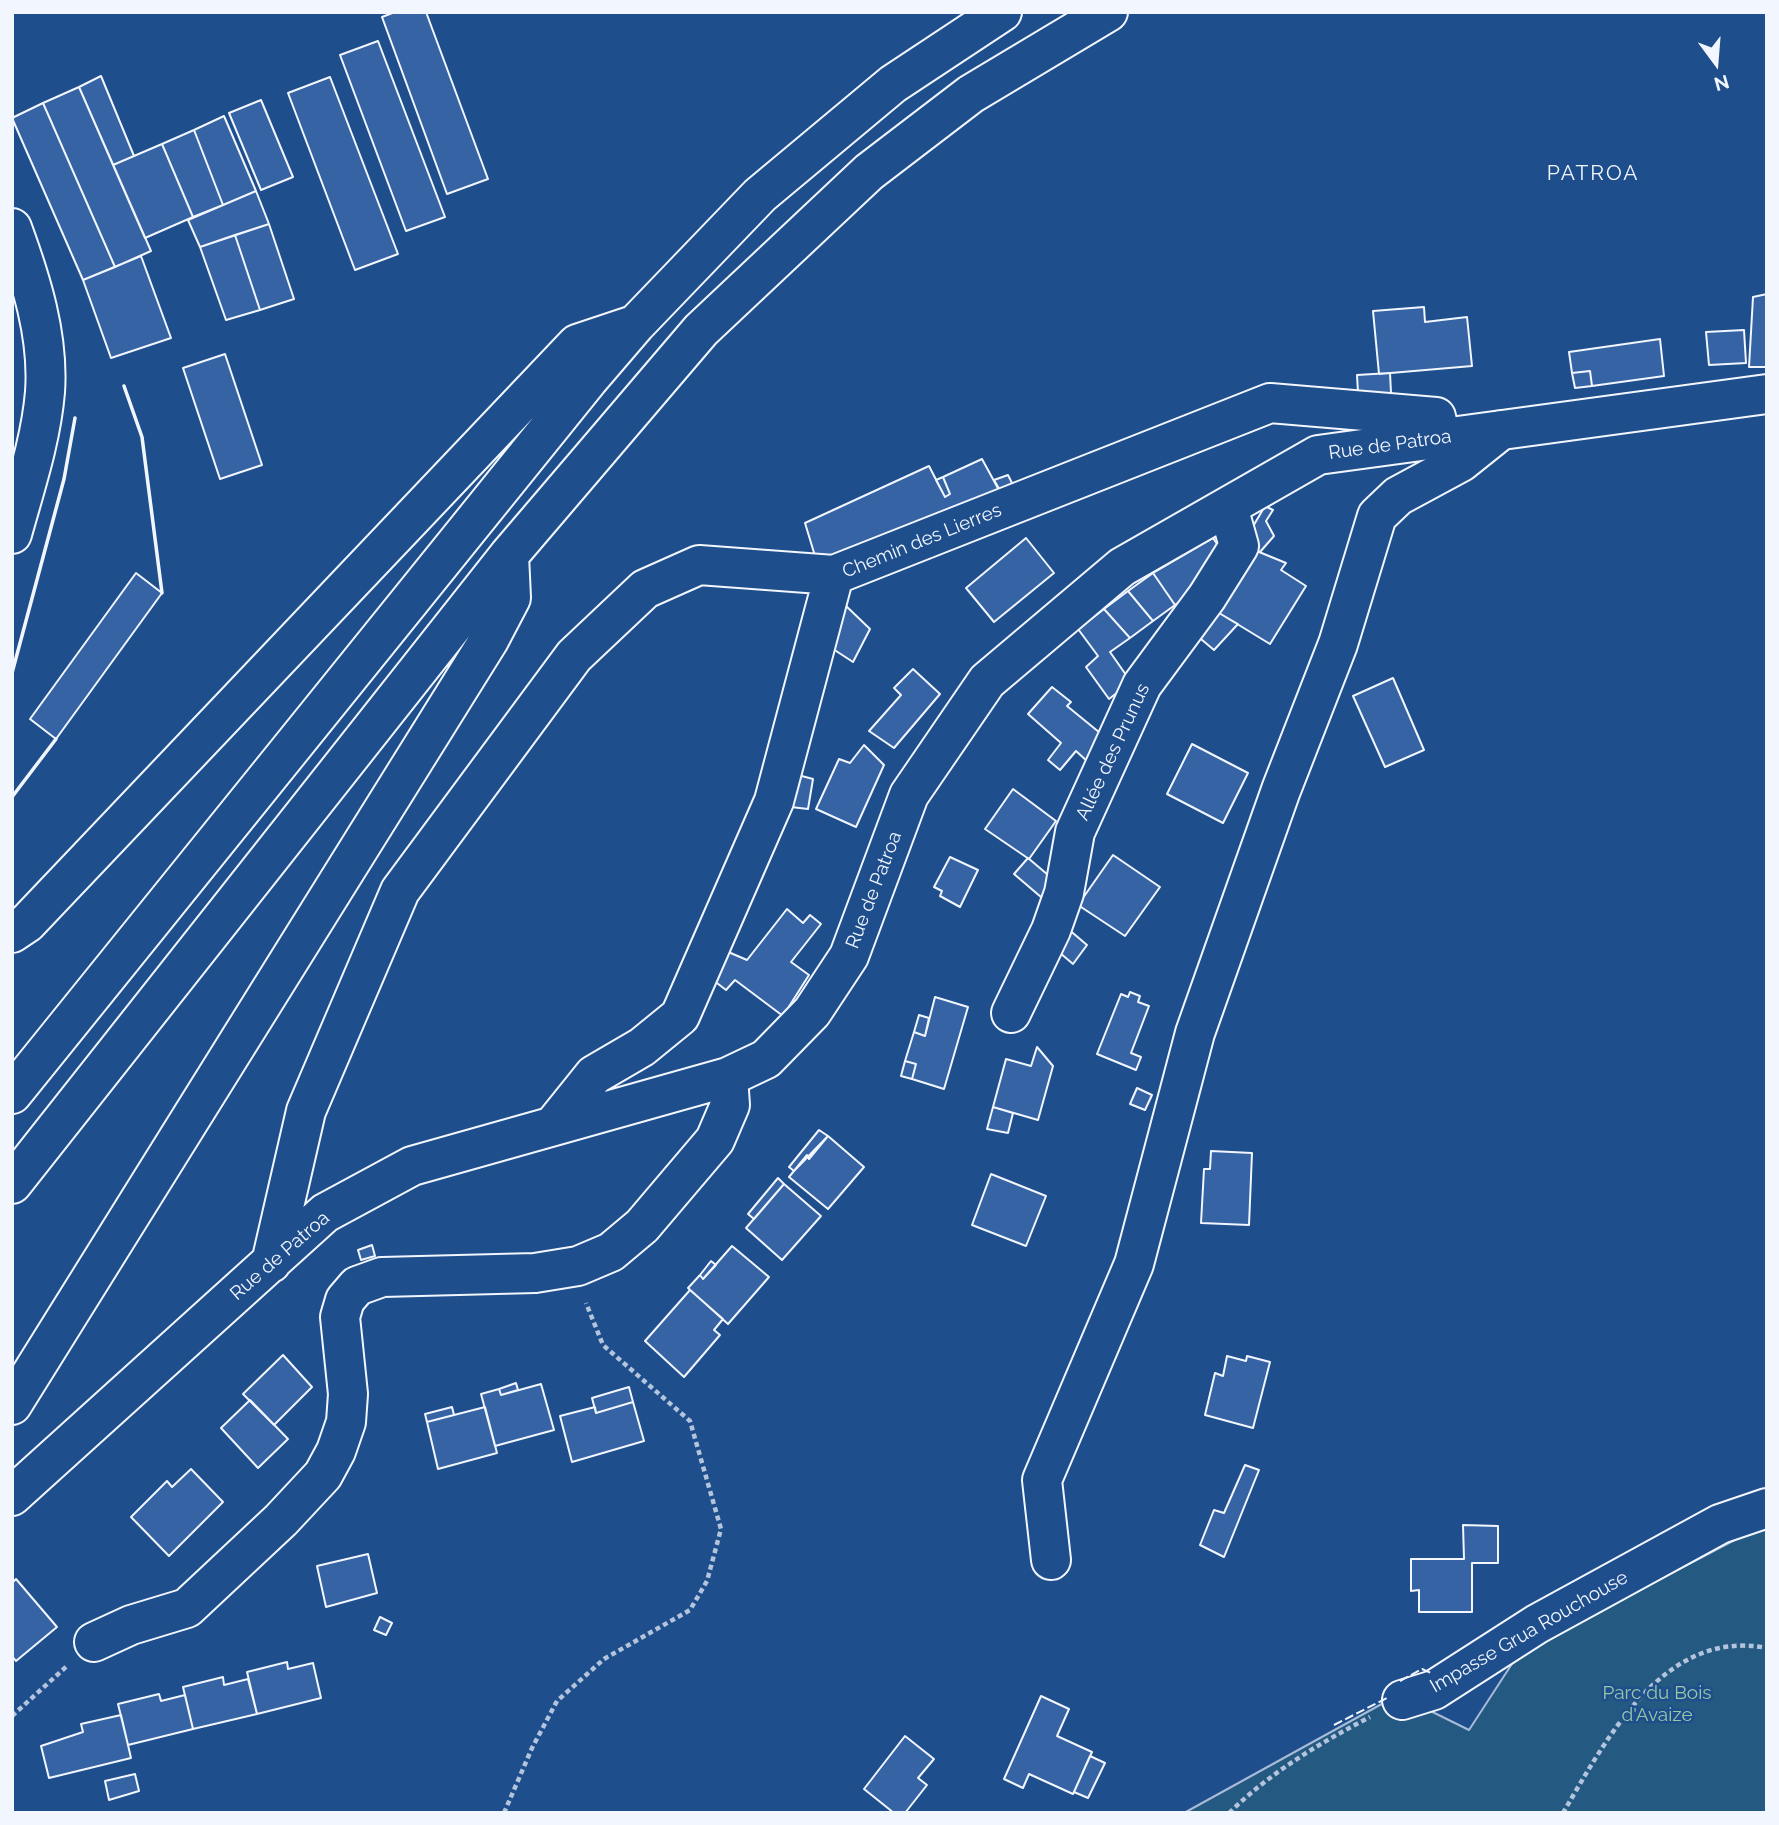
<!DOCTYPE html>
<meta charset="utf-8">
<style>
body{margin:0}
#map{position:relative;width:1779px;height:1825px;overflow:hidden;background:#1f4e8c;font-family:Raleway,sans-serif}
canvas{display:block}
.frame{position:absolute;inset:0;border:14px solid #f2f6ff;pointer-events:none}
.north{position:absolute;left:1681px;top:28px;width:70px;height:70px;-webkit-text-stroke:5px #1f4e8c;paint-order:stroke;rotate:164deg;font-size:19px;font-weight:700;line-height:28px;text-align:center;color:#f2f6ff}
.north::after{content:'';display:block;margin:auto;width:24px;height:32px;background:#f2f6ff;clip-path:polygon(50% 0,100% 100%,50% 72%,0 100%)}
</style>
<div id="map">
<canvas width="1779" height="1825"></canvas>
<div class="frame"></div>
<div class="north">N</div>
</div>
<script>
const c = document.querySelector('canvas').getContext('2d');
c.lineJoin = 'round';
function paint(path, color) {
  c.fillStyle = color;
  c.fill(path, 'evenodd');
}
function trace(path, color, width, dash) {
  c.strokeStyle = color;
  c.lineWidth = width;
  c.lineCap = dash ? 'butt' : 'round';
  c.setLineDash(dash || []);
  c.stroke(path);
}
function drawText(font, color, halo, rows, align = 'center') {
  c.font = font + ' Raleway,sans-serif';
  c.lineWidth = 5;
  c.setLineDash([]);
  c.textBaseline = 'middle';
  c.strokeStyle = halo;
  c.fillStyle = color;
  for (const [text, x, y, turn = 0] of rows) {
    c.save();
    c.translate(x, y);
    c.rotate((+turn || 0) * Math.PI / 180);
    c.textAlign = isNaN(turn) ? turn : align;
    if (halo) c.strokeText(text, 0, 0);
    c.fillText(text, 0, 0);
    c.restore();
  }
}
const green = new Path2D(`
 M 1767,1523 L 1767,1813 L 1184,1813 L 1398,1695 L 1469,1730 L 1519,1653 Z`);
const building = new Path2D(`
 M 395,12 L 426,12 L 488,179 L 447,194 L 382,17 Z
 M 378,41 L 445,217 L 406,231 L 340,55 Z
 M 101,76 L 134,156 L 113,165 L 79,87 Z
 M 330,77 L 398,254 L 355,270 L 288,93 Z
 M 79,87 L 151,251 L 115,267 L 43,103 Z
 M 261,100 L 293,177 L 261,190 L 229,113 Z
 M 43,103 L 115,267 L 83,280 L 12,118 Z
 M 224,116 L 256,191 L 223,205 L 194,130 Z
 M 194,130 L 223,205 L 193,217 L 162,144 Z
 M 162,144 L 193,217 L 145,238 L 113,165 Z
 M 256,191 L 269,224 L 200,247 L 188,220 Z
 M 269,224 L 294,299 L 260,310 L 235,235 Z
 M 235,235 L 260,310 L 226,320 L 200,247 Z
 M 141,256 L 171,338 L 111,358 L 83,280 Z
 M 1767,294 L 1767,367 L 1749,367 L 1753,297 Z
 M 1424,307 L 1425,322 L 1467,317 L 1472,366 L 1379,374 L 1373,311 Z
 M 1744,330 L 1746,363 L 1709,365 L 1706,332 Z
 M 1660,339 L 1664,376 L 1592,386 L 1590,371 L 1572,373 L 1569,352 Z
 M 225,354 L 262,465 L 220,479 L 183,368 Z
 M 1590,371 L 1592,386 L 1575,388 L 1572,373 Z
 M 1390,373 L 1391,393 L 1358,393 L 1357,375 Z
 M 982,459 L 1000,492 L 849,557 L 815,556 L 805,523 L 929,466 L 945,497 L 950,494 L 943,477 Z
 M 1008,475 L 1014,487 L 1001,492 L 994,480 Z
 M 943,477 L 950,494 L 945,497 L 936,480 Z
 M 1265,506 L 1273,510 L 1266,521 L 1274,536 L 1260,552 L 1242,545 Z
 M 1026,538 L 1054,573 L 994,622 L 966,588 Z
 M 1213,538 L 1224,554 L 1201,586 L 1175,605 L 1153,573 Z
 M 1242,545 L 1286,563 L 1281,570 L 1306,586 L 1270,644 L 1206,605 Z
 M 136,573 L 162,593 L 56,739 L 30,719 Z
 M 1153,573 L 1175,605 L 1153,621 L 1128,591 Z
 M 1128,591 L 1153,621 L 1130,638 L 1104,609 Z
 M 844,604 L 870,629 L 853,662 L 833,649 Z
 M 1104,609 L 1130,638 L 1110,652 L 1131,682 L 1109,699 L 1086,667 L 1098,656 L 1078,629 Z
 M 1212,609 L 1238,624 L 1214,650 L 1195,634 Z
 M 913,669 L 940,694 L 894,748 L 869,731 L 901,695 L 894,688 Z
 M 1393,678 L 1424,750 L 1385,767 L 1353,696 Z
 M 1052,687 L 1071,702 L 1067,706 L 1105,737 L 1088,762 L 1076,751 L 1060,770 L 1048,760 L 1061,743 L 1028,714 Z
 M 1192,744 L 1248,773 L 1223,823 L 1167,794 Z
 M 864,745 L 884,765 L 856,827 L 816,809 L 839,759 L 850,763 Z
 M 798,775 L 813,779 L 808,809 L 791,807 Z
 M 1013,789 L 1056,821 L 1029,859 L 985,829 Z
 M 1113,855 L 1160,887 L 1125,936 L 1078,905 Z
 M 950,857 L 978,870 L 960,907 L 940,896 L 942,891 L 934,887 Z
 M 1028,858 L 1054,880 L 1048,903 L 1014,874 Z
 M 787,909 L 803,923 L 810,915 L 821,924 L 791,962 L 809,975 L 783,1016 L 735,980 L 726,990 L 713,980 L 726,951 L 747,960 Z
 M 1067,928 L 1087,945 L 1073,964 L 1053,947 Z
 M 1130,992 L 1140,996 L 1138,1002 L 1149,1006 L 1131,1053 L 1141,1057 L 1136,1070 L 1097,1054 L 1121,994 L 1128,997 Z
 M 935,997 L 968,1007 L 944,1089 L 912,1079 L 916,1064 L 905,1061 L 914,1032 L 925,1036 Z
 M 919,1015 L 929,1018 L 925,1036 L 914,1032 Z
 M 1037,1047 L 1053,1066 L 1038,1120 L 993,1107 L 1006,1059 L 1031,1066 Z
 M 905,1061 L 916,1064 L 912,1079 L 901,1076 Z
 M 1137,1088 L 1152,1095 L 1145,1110 L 1130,1104 Z
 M 993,1107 L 1013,1113 L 1008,1133 L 987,1129 Z
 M 819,1130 L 828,1136 L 794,1171 L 789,1167 Z
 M 828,1136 L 864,1167 L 828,1209 L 789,1177 L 807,1155 L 809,1159 Z
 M 1211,1151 L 1252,1153 L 1249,1225 L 1201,1223 L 1204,1169 L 1210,1169 Z
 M 991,1174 L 1046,1196 L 1026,1246 L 972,1225 Z
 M 778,1178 L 784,1184 L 754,1219 L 748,1214 Z
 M 784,1184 L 821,1216 L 782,1260 L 746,1228 Z
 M 372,1245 L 375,1256 L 361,1260 L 358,1250 Z
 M 732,1246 L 769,1277 L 728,1324 L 688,1288 L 700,1275 L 703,1279 Z
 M 711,1261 L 716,1265 L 703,1279 L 700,1275 Z
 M 690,1290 L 723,1319 L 714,1330 L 720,1335 L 684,1377 L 645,1341 Z
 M 283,1355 L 312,1387 L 274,1425 L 243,1394 Z
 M 1227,1356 L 1246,1361 L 1247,1356 L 1270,1362 L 1253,1428 L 1205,1415 L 1215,1373 L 1223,1376 Z
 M 516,1383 L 518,1390 L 501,1395 L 499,1389 Z
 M 541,1384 L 554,1430 L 495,1446 L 481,1394 L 499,1389 L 501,1395 Z
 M 629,1387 L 633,1402 L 596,1413 L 592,1398 Z
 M 250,1400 L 288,1439 L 258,1468 L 221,1428 Z
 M 633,1402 L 644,1441 L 572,1462 L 560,1416 L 595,1407 L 596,1413 Z
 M 452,1407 L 454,1415 L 427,1422 L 425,1414 Z
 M 485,1407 L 497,1453 L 438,1469 L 427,1422 Z
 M 1245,1465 L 1259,1470 L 1224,1557 L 1200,1545 L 1214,1510 L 1224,1513 Z
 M 191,1469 L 223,1502 L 169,1556 L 131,1517 L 167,1481 L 172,1487 Z
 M 1463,1525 L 1498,1526 L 1498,1563 L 1472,1563 L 1472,1612 L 1419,1612 L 1419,1590 L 1411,1591 L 1411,1559 L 1464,1559 Z
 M 368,1554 L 377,1593 L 326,1607 L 317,1566 Z
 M 16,1579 L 57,1627 L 16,1661 L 12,1656 L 12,1583 Z
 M 380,1617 L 392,1623 L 386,1635 L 374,1630 Z
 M 287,1662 L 288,1669 L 313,1663 L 321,1698 L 257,1714 L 247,1672 Z
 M 223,1677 L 224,1685 L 248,1679 L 257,1714 L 193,1729 L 183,1687 Z
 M 159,1694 L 161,1701 L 185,1695 L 193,1729 L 128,1745 L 118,1704 Z
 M 1041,1696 L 1069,1709 L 1057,1736 L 1092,1752 L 1073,1794 L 1029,1774 L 1023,1788 L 1004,1779 Z
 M 121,1715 L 131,1758 L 49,1778 L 41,1746 L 83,1732 L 81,1724 Z
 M 905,1736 L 934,1759 L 918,1778 L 927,1785 L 905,1813 L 894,1813 L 864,1789 Z
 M 1090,1756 L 1105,1763 L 1088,1798 L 1074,1792 Z
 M 135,1774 L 139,1791 L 109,1800 L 105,1781 Z`);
const path = new Path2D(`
 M 12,1716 L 67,1666
 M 504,1813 L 532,1748 L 557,1701 L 604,1659 L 690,1610 L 707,1581 L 721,1529 L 690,1421 L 603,1345 L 586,1303
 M 1229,1813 C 1271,1772 1318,1744 1370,1717
 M 1563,1813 C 1607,1738 1664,1628 1767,1648`);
const minor = new Path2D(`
 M 12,228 C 31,280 49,336 45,392 C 41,440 25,487 12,534
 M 1011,1013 L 1051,930 L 1064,893 L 1075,832 L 1142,685 L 1207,597 L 1239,546 L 1228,507
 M 553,1126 L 594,1075 L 642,1047 L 680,1016 L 774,801 L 834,575 L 1270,403 L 1436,417 L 1441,438
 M 271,1263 L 306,1111 L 400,891 L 574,656 L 645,589 L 699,565 L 834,575
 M 12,1496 L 325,1213 L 412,1166 L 728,1077 L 766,1059 L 812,1012 L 849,956 L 909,795 L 987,681 L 1122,567 L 1318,455 L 1767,394
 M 1051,1560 L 1042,1480 L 1134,1264 L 1195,1033 L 1281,790 L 1338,644 L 1377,516 L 1398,496 L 1461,462 L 1501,430
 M 94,1642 L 131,1625 L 187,1608 L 281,1520 L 323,1475 L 336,1451 L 346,1422 L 348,1394 L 340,1317 L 345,1300 L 357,1286 L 382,1277 L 535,1273 L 578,1266 L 611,1252 L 642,1226 L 715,1140 L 730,1105 L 728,1077
 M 1402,1700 L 1434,1690 L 1537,1624 L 1720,1524 L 1767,1508`);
const highway = new Path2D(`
 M 12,933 L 27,923 L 577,344 L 634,325
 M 12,1094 L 588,380 L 636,324 L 760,195 L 893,84 L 1002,12
 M 12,1184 L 509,555 L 701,330 L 869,172 L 971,94 L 1108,12
 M 12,1405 L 489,640 L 511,598 L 509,555`);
const fence = new Path2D(`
 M 1400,1681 L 1422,1669 L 1431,1673
 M 1334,1725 L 1387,1698`);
const wall = new Path2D(`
 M 124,386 L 142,437 L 162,593
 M 12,673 L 64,479 L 75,418
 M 12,797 L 56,739`);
const streetNames = [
 ["Rue de Patroa",1390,445,-8],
 ["Chemin des Lierres",922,541,-22],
 ["Allée des Prunus",1113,752,-65],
 ["Rue de Patroa",874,890,-69],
 ["Rue de Patroa",280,1256,-41],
 ["Impasse Grua Rouchouse",1529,1632,-30]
];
const parkNames = [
 ["Parc du Bois",1657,1693],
 ["d'Avaize",1657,1715]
];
const neighbourhoodNames = [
 ["PATROA",1593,174]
];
paint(green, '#245a82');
trace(green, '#a8bbd7', 2);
paint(building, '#3563a3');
trace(building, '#f2f6ff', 2);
trace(minor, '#f2f6ff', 42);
trace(highway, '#f2f6ff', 42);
trace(path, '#b3c4dc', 4.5, [5, 3.5]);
trace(minor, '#1f4e8c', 38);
trace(highway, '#1f4e8c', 38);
trace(fence, '#f2f6ff', 2, [9, 3.5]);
trace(wall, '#f2f6ff', 3.5);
drawText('19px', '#f2f6ff', '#1f4e8c', streetNames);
drawText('19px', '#97c8a6', '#1f4e8c', parkNames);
c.letterSpacing = '2px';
drawText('21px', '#f2f6ff', '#1f4e8c', neighbourhoodNames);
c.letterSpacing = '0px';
</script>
